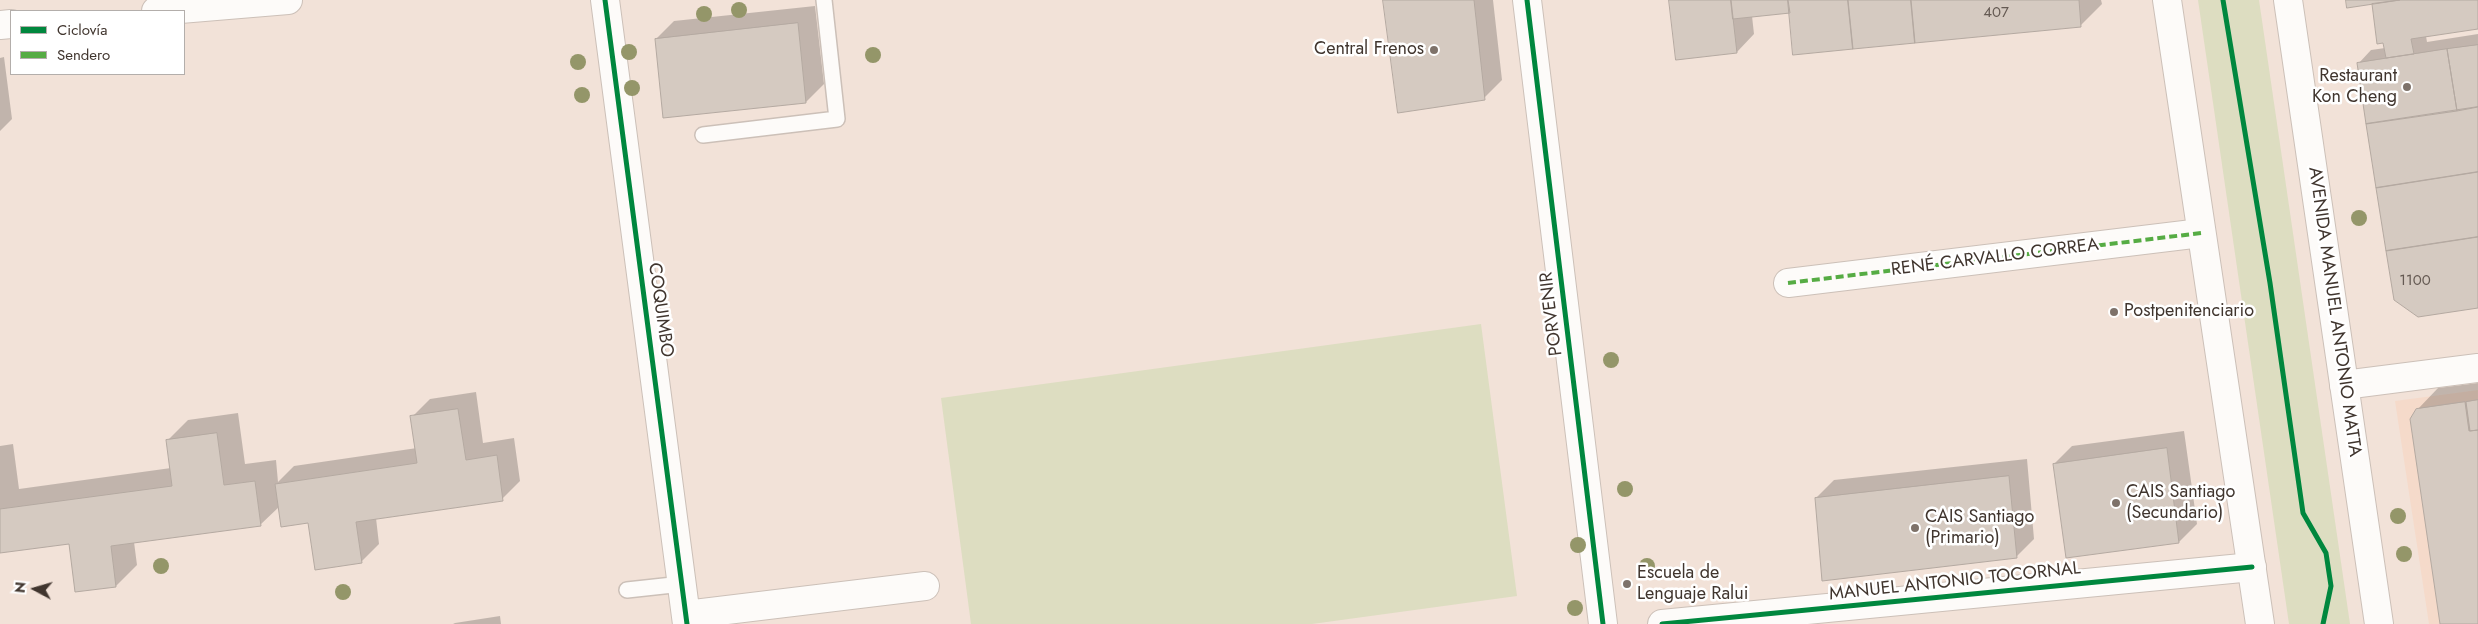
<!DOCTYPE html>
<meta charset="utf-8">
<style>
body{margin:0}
#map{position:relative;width:2478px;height:624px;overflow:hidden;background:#f2e2d8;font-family:Jost,sans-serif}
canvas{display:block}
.legend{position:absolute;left:10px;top:10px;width:175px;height:65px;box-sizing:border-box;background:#fff;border:1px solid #b3aeab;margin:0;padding:6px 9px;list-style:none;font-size:15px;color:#40352e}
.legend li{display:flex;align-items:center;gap:10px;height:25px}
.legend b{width:25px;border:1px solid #b3aeab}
.north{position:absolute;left:10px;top:564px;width:50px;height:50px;-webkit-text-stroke:4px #fff;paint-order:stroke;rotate:276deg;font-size:14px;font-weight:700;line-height:20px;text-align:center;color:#40352e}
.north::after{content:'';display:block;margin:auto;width:18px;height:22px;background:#40352e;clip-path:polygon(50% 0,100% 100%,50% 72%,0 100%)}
</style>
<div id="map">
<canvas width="2478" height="624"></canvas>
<ul class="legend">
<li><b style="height:6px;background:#00873e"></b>Ciclovía</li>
<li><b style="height:6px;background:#56ac44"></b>Sendero</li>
</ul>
<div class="north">N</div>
</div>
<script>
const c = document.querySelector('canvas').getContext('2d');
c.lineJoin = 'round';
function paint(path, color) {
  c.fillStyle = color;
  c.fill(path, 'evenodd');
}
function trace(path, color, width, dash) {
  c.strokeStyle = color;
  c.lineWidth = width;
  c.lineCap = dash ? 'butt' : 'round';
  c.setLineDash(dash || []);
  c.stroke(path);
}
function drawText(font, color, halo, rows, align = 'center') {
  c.font = font + ' Jost,sans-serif';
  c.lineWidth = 5;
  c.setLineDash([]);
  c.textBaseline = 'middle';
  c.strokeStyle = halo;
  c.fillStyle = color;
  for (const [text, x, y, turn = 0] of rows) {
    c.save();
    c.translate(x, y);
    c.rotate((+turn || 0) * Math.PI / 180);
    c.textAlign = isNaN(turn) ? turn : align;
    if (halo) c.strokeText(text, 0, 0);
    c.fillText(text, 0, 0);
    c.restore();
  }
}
const built = new Path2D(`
 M 2478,390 L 2478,624 L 2429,624 L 2395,401 Z`);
const green = new Path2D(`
 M 2198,0 L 2259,0 L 2350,624 L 2289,624 Z
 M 1481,324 L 1517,596 L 1312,624 L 971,624 L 941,398 Z`);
const shadow = new Path2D(`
 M 1384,0 L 1493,0 L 1502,80 L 1484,98 Z
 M 1671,0 L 2101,0 L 2102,4 L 2081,25 L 1790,12 L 1752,16 L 1754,34 L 1737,52 Z
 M 2347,0 L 2478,0 L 2478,28 L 2426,36 L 2427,42 L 2478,34 L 2478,307 L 2358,64 L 2371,50 L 2385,48 L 2375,2 Z
 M 815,6 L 824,84 L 806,102 L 664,117 L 656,39 L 674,21 Z
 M 4,57 L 12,119 L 0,131 L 0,58 Z
 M 2478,383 L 2478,624 L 2441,624 L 2417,410 L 2438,388 Z
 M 476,392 L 483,443 L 514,438 L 520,481 L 502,499 L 376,518 L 379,544 L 361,562 L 309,521 L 280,506 L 260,525 L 134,542 L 137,565 L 116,586 L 70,543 L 0,552 L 0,446 L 13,444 L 19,489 L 171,468 L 167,441 L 188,420 L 238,413 L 245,464 L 276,460 L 278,482 L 294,466 L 417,448 L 412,417 L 430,399 Z
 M 2184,431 L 2197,524 L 2179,542 L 2067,557 L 2054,464 L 2072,446 Z
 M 2027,459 L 2034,539 L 2016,557 L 1816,498 L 1834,480 Z
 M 500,616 L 501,624 L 453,624 L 455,623 Z`);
const building = new Path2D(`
 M 1383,0 L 1474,0 L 1485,100 L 1398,113 Z
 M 1669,0 L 1731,0 L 1737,53 L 1676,60 Z
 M 1731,0 L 1788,0 L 1790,13 L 1733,19 Z
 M 1788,0 L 1848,0 L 1853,49 L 1793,55 Z
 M 1848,0 L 1911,0 L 1915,43 L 1853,49 Z
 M 1911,0 L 2079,0 L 2081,27 L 1915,43 Z
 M 2346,0 L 2400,0 L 2347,8 Z
 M 2400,0 L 2478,0 L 2478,29 L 2411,39 L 2414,54 L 2386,58 L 2383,43 L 2377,44 L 2372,4 Z
 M 798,23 L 806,103 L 663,118 L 655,39 Z
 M 2478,45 L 2478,107 L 2457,111 L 2447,49 Z
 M 2447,49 L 2457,111 L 2366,124 L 2357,63 Z
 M 2478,107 L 2478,172 L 2376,188 L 2366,124 Z
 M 2478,172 L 2478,237 L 2386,251 L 2376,188 Z
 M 2478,237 L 2478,308 L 2418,317 L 2394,300 L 2386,251 Z
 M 2478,400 L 2478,430 L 2470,431 L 2466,402 Z
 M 2465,402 L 2469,431 L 2478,430 L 2478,624 L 2440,624 L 2410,419 L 2416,409 Z
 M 458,409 L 466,460 L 497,455 L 503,501 L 356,522 L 362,563 L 315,570 L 308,523 L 281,527 L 275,484 L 417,463 L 410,416 Z
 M 217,433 L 224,485 L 255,481 L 261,526 L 111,546 L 116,587 L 75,592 L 69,544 L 0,553 L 0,509 L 172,486 L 166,440 Z
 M 2167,448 L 2179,543 L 2066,558 L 2053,464 Z
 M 2009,476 L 2017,558 L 1822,581 L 1815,498 Z`);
const service = new Path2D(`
 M 703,135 L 837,119 L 824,0
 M 627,590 L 682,584`);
const minor = new Path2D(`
 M 605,0 L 687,624
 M 1527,0 L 1603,624
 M 1788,283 L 2201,233
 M 2344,385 L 2478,368
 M 686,615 L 925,586
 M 1662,624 L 2252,567`);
const secondary = new Path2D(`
 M 156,11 L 288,0
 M 0,25 L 11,24`);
const primary = new Path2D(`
 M 2167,0 L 2260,624
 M 2288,0 L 2379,624`);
const quiet = new Path2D(`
 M 1788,283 L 2201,233`);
const cycleway = new Path2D(`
 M 605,0 L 687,624
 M 1527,0 L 1603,624
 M 2223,0 L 2270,283 L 2303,513 L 2326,553 L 2331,586 L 2323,624
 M 1662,624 L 2252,567`);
const trees = [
 [739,10],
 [704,14],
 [629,52],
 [873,55],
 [578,62],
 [632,88],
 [582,95],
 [2359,218],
 [1611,360],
 [1625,489],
 [2398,516],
 [1578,545],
 [2404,554],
 [161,566],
 [1647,566],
 [343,592],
 [1575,608]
];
const markers = [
 [1434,50,5,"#7e726a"],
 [2407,87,5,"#7e726a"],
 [2114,312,5,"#7e726a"],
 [2116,503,5,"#7e726a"],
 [1915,528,5,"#7e726a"],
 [1627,584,5,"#7e726a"]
];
const numberNames = [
 ["407",1996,13],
 ["1100",2415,281]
];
const poiNames = [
 ["Central Frenos",1424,50,"right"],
 ["Restaurant",2397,77,"right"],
 ["Kon Cheng",2397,98,"right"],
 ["Postpenitenciario",2124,312],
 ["CAIS Santiago",2126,493],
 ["(Secundario)",2126,514],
 ["CAIS Santiago",1925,518],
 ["(Primario)",1925,539],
 ["Escuela de",1637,574],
 ["Lenguaje Ralui",1637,595]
];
const streetNames = [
 ["RENÉ CARVALLO CORREA",1995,258,-7],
 ["COQUIMBO",660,310,82],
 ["AVENIDA MANUEL ANTONIO MATTA",2334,312,82],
 ["PORVENIR",1552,314,-97],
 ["MANUEL ANTONIO TOCORNAL",1955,582,-6]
];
paint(built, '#f5daca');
paint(green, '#ddddc1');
paint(shadow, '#0003');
paint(building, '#d5cac1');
trace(building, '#b4a9a1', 1);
trace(service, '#ccc0b8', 18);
trace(minor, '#ccc0b8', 30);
trace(secondary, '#ccc0b8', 30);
trace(primary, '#ccc0b8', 30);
trace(service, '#fdfbf9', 15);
trace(minor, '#fdfbf9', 28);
trace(secondary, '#fdfbf9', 28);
trace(primary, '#fdfbf9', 28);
trace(quiet, '#56ac44', 4, [8, 4]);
trace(cycleway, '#00873e', 5);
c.fillStyle = '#949669';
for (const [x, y] of trees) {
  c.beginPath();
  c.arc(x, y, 8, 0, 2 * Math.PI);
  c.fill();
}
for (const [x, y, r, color] of markers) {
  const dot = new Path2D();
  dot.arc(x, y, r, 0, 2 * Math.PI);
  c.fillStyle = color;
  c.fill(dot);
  trace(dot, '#fff', 2);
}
drawText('15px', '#655a53', null, numberNames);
drawText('18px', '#40352e', '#fff', poiNames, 'left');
drawText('18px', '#40352e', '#fff', streetNames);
</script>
